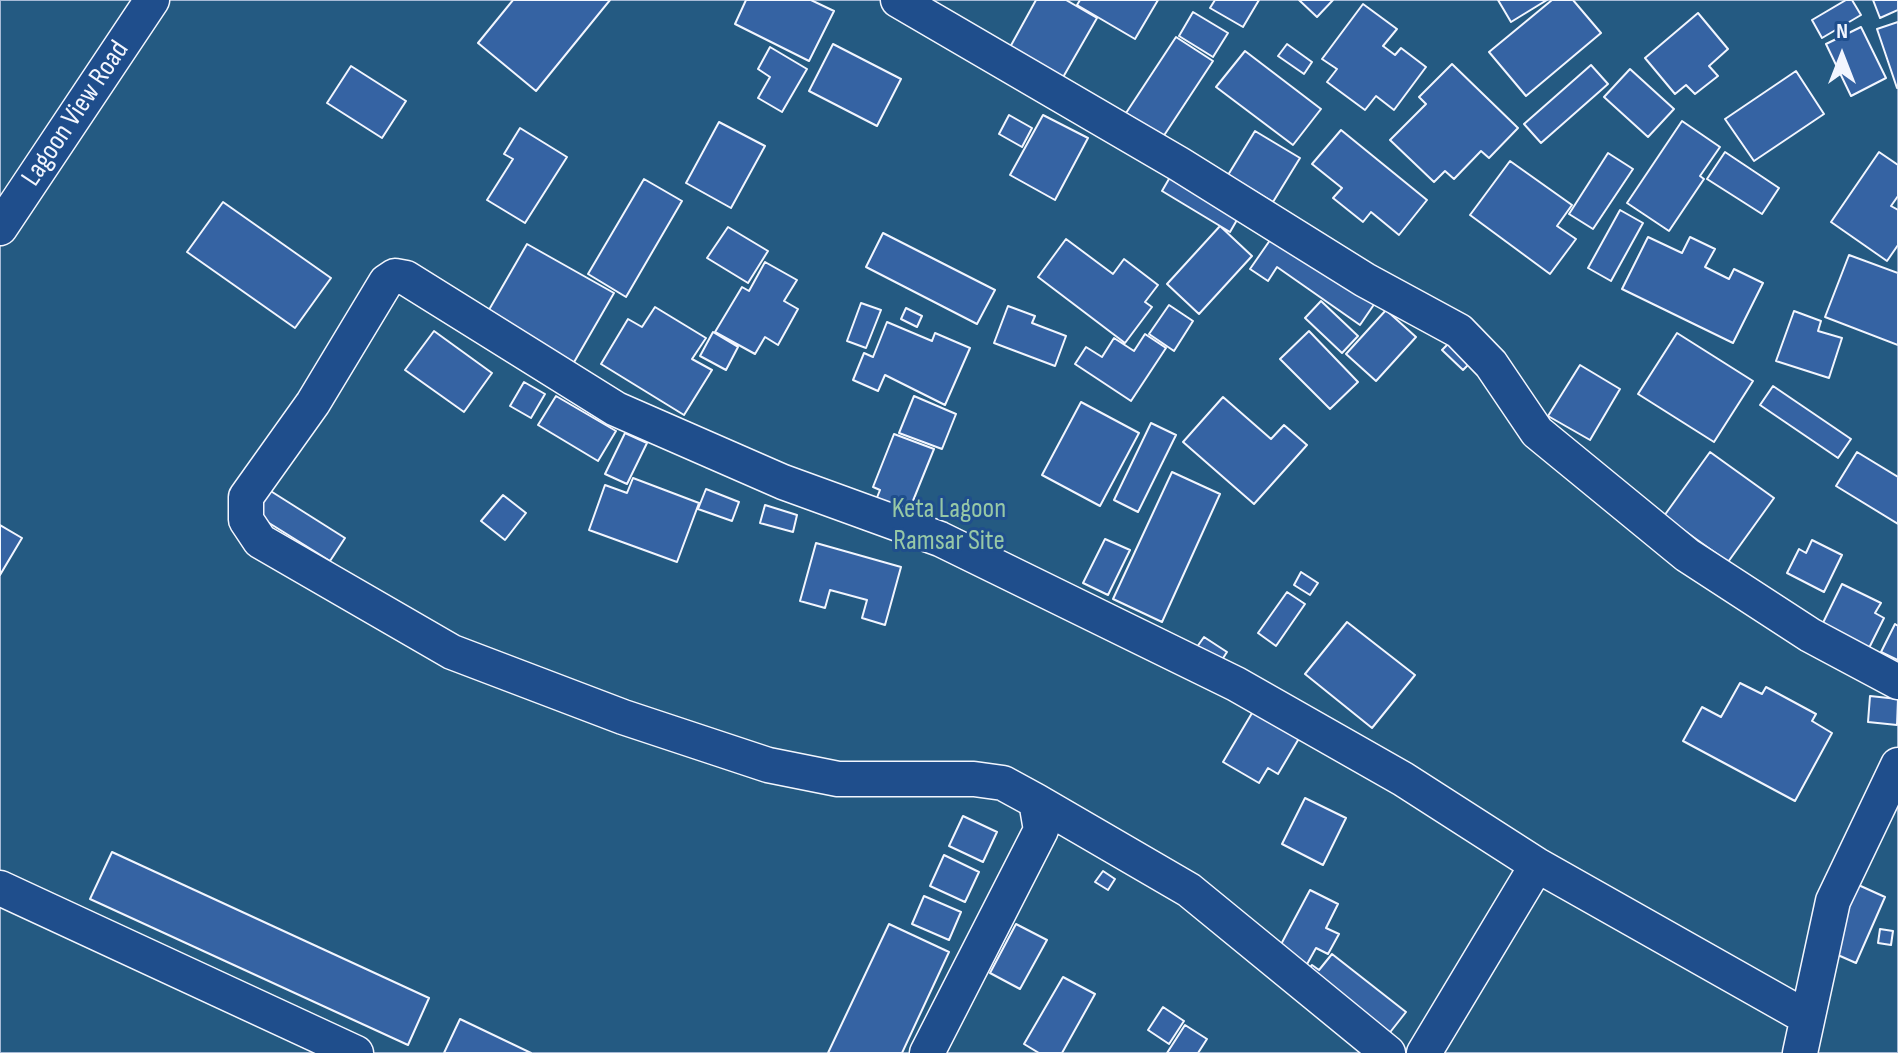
<!DOCTYPE html>
<style>
body{margin:0}
#map{position:relative;width:1898px;height:1053px;overflow:hidden;background:#1f4e8c;font-family:"Sofia Sans Condensed",sans-serif}
canvas{display:block}
.north{position:absolute;left:1802px;top:16px;width:80px;height:80px;-webkit-text-stroke:6px #1f4e8c;paint-order:stroke;rotate:0deg;font-size:22px;font-weight:700;line-height:32px;text-align:center;color:#f2f6ff}
.north::after{content:'';display:block;margin:auto;width:28px;height:36px;background:#f2f6ff;clip-path:polygon(50% 0,100% 100%,50% 72%,0 100%)}
</style>
<div id="map">
<canvas width="1898" height="1053"></canvas>
<div class="north">N</div>
</div>
<script>
const c = document.querySelector('canvas').getContext('2d');
c.lineJoin = 'round';
function paint(path, color) {
  c.fillStyle = color;
  c.fill(path, 'evenodd');
}
function trace(path, color, width, dash) {
  c.strokeStyle = color;
  c.lineWidth = width;
  c.lineCap = dash ? 'butt' : 'round';
  c.setLineDash(dash || []);
  c.stroke(path);
}
function drawText(font, color, halo, rows, align = 'center') {
  c.font = font + ' "Sofia Sans Condensed",sans-serif';
  c.lineWidth = 6;
  c.setLineDash([]);
  c.textBaseline = 'middle';
  c.strokeStyle = halo;
  c.fillStyle = color;
  for (const [text, x, y, turn = 0] of rows) {
    c.save();
    c.translate(x, y);
    c.rotate((+turn || 0) * Math.PI / 180);
    c.textAlign = isNaN(turn) ? turn : align;
    if (halo) c.strokeText(text, 0, 0);
    c.fillText(text, 0, 0);
    c.restore();
  }
}
const green = new Path2D(`
 M 0,0 L 1898,0 L 1898,1053 L 0,1053 Z`);
const building = new Path2D(`
 M 513,0 L 610,0 L 536,91 L 478,43 Z
 M 746,0 L 811,0 L 834,11 L 809,61 L 735,24 Z
 M 1036,0 L 1066,0 L 1097,18 L 1062,79 L 1009,49 Z
 M 1080,0 L 1158,0 L 1135,39 L 1077,5 Z
 M 1215,0 L 1259,0 L 1243,27 L 1210,8 Z
 M 1299,0 L 1333,0 L 1317,17 Z
 M 1498,0 L 1547,0 L 1511,22 Z
 M 1552,0 L 1573,0 L 1601,33 L 1526,96 L 1489,52 Z
 M 1846,0 L 1852,0 L 1861,15 L 1822,38 L 1812,20 Z
 M 1873,0 L 1898,0 L 1898,10 L 1880,18 Z
 M 1363,4 L 1397,29 L 1383,46 L 1395,55 L 1401,48 L 1426,67 L 1394,110 L 1376,96 L 1365,110 L 1327,82 L 1337,69 L 1322,59 Z
 M 1193,12 L 1228,33 L 1213,57 L 1179,36 Z
 M 1698,13 L 1728,49 L 1709,66 L 1718,76 L 1695,94 L 1686,85 L 1675,94 L 1645,58 Z
 M 1898,22 L 1898,88 L 1897,88 L 1877,29 Z
 M 1861,27 L 1886,78 L 1851,96 L 1826,44 Z
 M 1176,37 L 1213,61 L 1163,137 L 1126,113 Z
 M 833,44 L 901,79 L 877,126 L 809,91 Z
 M 1287,44 L 1312,62 L 1304,74 L 1278,56 Z
 M 770,47 L 807,69 L 782,112 L 758,98 L 770,77 L 758,69 Z
 M 1245,51 L 1321,109 L 1293,145 L 1216,87 Z
 M 1452,64 L 1518,128 L 1489,158 L 1481,151 L 1454,179 L 1445,171 L 1434,182 L 1390,140 L 1426,104 L 1419,97 Z
 M 1591,65 L 1608,84 L 1541,143 L 1524,124 Z
 M 351,66 L 406,101 L 382,138 L 327,103 Z
 M 1630,69 L 1674,109 L 1648,137 L 1604,97 Z
 M 1796,71 L 1824,114 L 1754,161 L 1725,119 Z
 M 1009,115 L 1032,128 L 1022,147 L 999,134 Z
 M 1043,115 L 1088,138 L 1055,200 L 1010,175 Z
 M 1682,121 L 1720,147 L 1700,176 L 1704,179 L 1669,231 L 1627,203 Z
 M 719,122 L 765,146 L 731,208 L 686,183 Z
 M 520,128 L 567,157 L 525,223 L 487,200 L 513,159 L 504,154 Z
 M 1341,130 L 1427,200 L 1399,235 L 1371,212 L 1363,222 L 1333,198 L 1342,188 L 1312,164 Z
 M 1255,131 L 1300,158 L 1273,202 L 1228,175 Z
 M 1725,152 L 1779,188 L 1762,214 L 1707,179 Z
 M 1879,152 L 1898,165 L 1898,196 L 1891,206 L 1898,210 L 1898,245 L 1887,261 L 1831,222 Z
 M 1608,153 L 1633,169 L 1593,229 L 1569,214 Z
 M 1510,161 L 1572,205 L 1557,226 L 1576,239 L 1550,274 L 1470,215 Z
 M 1173,172 L 1241,213 L 1230,232 L 1162,191 Z
 M 644,179 L 682,201 L 626,297 L 588,274 Z
 M 223,202 L 331,278 L 295,328 L 187,252 Z
 M 1620,210 L 1643,223 L 1611,281 L 1588,268 Z
 M 1220,226 L 1252,256 L 1199,314 L 1167,284 Z
 M 728,227 L 768,251 L 748,283 L 707,258 Z
 M 883,233 L 995,290 L 977,324 L 866,267 Z
 M 1275,233 L 1375,303 L 1360,325 L 1277,267 L 1268,281 L 1250,269 Z
 M 1648,237 L 1682,253 L 1690,237 L 1715,249 L 1705,267 L 1729,279 L 1734,269 L 1763,283 L 1733,343 L 1622,289 Z
 M 1066,239 L 1113,274 L 1124,259 L 1158,285 L 1145,302 L 1152,307 L 1125,343 L 1038,277 Z
 M 527,244 L 614,293 L 573,364 L 486,315 Z
 M 1849,255 L 1898,273 L 1898,345 L 1825,317 Z
 M 765,262 L 797,280 L 784,301 L 798,309 L 778,345 L 765,337 L 755,354 L 715,332 L 742,287 L 749,291 Z
 M 1321,301 L 1358,336 L 1342,353 L 1305,318 Z
 M 861,303 L 881,310 L 866,348 L 847,341 Z
 M 1169,305 L 1193,321 L 1174,351 L 1149,334 Z
 M 1008,306 L 1035,316 L 1032,323 L 1066,336 L 1055,366 L 994,343 Z
 M 655,307 L 706,338 L 692,359 L 712,370 L 684,415 L 601,364 L 628,319 L 642,327 Z
 M 906,308 L 922,316 L 917,327 L 901,319 Z
 M 1386,310 L 1416,337 L 1376,381 L 1346,354 Z
 M 1794,311 L 1821,321 L 1818,331 L 1842,338 L 1829,378 L 1776,361 Z
 M 887,322 L 932,341 L 935,333 L 970,348 L 945,405 L 885,375 L 878,391 L 853,380 L 864,353 L 873,357 Z
 M 434,331 L 492,373 L 464,412 L 405,370 Z
 M 1309,331 L 1358,382 L 1330,409 L 1280,359 Z
 M 713,332 L 738,347 L 726,370 L 700,356 Z
 M 1677,333 L 1753,381 L 1714,442 L 1638,394 Z
 M 1145,334 L 1166,348 L 1131,401 L 1075,364 L 1086,347 L 1102,357 L 1114,338 L 1134,351 Z
 M 1454,338 L 1475,358 L 1463,370 L 1442,350 Z
 M 1580,365 L 1620,389 L 1590,440 L 1548,416 Z
 M 524,382 L 545,394 L 531,418 L 510,406 Z
 M 1773,386 L 1851,439 L 1838,458 L 1760,405 Z
 M 556,396 L 616,431 L 598,461 L 538,425 Z
 M 914,396 L 956,414 L 942,449 L 899,433 Z
 M 1223,397 L 1271,439 L 1284,425 L 1307,445 L 1254,504 L 1183,442 Z
 M 1081,402 L 1139,433 L 1100,506 L 1042,475 Z
 M 1151,423 L 1176,435 L 1138,512 L 1114,500 Z
 M 625,433 L 647,443 L 627,484 L 605,474 Z
 M 894,434 L 934,449 L 906,518 L 874,505 L 880,490 L 873,487 Z
 M 1710,452 L 1774,498 L 1728,562 L 1664,516 Z
 M 1857,452 L 1898,477 L 1898,524 L 1836,486 Z
 M 1172,472 L 1220,494 L 1162,622 L 1113,599 Z
 M 633,478 L 699,503 L 677,562 L 589,530 L 605,485 L 627,493 Z
 M 706,489 L 739,502 L 732,521 L 698,509 Z
 M 269,490 L 345,538 L 330,561 L 253,513 Z
 M 503,495 L 526,513 L 505,540 L 481,521 Z
 M 765,505 L 797,515 L 793,532 L 760,523 Z
 M 0,525 L 22,538 L 0,575 Z
 M 1105,539 L 1130,550 L 1108,595 L 1083,583 Z
 M 1812,540 L 1842,555 L 1824,592 L 1787,573 L 1799,549 L 1806,553 Z
 M 816,543 L 901,567 L 885,625 L 862,618 L 867,600 L 830,590 L 825,608 L 800,601 Z
 M 1301,572 L 1318,583 L 1310,595 L 1294,585 Z
 M 1842,584 L 1881,603 L 1875,613 L 1884,618 L 1866,654 L 1819,631 Z
 M 1287,592 L 1305,604 L 1276,646 L 1258,633 Z
 M 1347,622 L 1415,675 L 1372,728 L 1305,674 Z
 M 1895,624 L 1898,626 L 1898,660 L 1881,652 Z
 M 1204,637 L 1227,652 L 1216,669 L 1192,654 Z
 M 1740,683 L 1762,694 L 1766,687 L 1816,714 L 1812,721 L 1832,733 L 1795,801 L 1683,741 L 1702,707 L 1721,717 Z
 M 1870,696 L 1898,699 L 1897,725 L 1868,722 Z
 M 1255,708 L 1301,735 L 1278,774 L 1268,768 L 1259,783 L 1223,762 Z
 M 1305,798 L 1346,818 L 1323,865 L 1282,844 Z
 M 963,816 L 997,832 L 983,862 L 949,846 Z
 M 112,852 L 429,998 L 408,1045 L 90,899 Z
 M 944,855 L 979,872 L 965,902 L 930,886 Z
 M 1103,871 L 1115,879 L 1108,890 L 1095,882 Z
 M 1854,883 L 1885,897 L 1856,963 L 1831,952 Z
 M 1310,890 L 1338,904 L 1326,928 L 1339,934 L 1328,954 L 1316,948 L 1306,966 L 1278,950 Z
 M 924,896 L 961,912 L 949,940 L 912,924 Z
 M 889,924 L 949,952 L 902,1053 L 828,1053 Z
 M 1016,924 L 1047,940 L 1020,989 L 990,973 Z
 M 1880,929 L 1893,931 L 1891,945 L 1878,943 Z
 M 1332,954 L 1406,1012 L 1384,1040 L 1302,977 L 1312,965 L 1319,970 Z
 M 1063,977 L 1095,994 L 1062,1053 L 1039,1053 L 1024,1044 Z
 M 1163,1007 L 1184,1021 L 1169,1044 L 1148,1030 Z
 M 460,1019 L 531,1053 L 444,1053 Z
 M 1185,1025 L 1207,1039 L 1198,1053 L 1167,1053 Z`);
const street = new Path2D(`
 M 898,0 L 1179,164 L 1365,280 L 1459,331 L 1491,364 L 1537,432 L 1687,555 L 1810,635 L 1898,682
 M 0,228 L 152,0
 M 1036,801 L 1003,783 L 974,779 L 838,779 L 768,765 L 623,717 L 452,652 L 260,541 L 246,520 L 246,497 L 313,403 L 386,282 L 395,276 L 406,278 L 616,409 L 783,482 L 940,539 L 1236,684 L 1403,779 L 1537,865 L 1806,1017
 M 0,888 L 356,1053
 M 927,1053 L 1041,830 L 1036,801 L 1189,890 L 1388,1053
 M 1424,1053 L 1537,865
 M 1800,1053 L 1833,901 L 1898,765`);
const streetNames = [
 ["Lagoon View Road",76,114,-56]
];
const parkNames = [
 ["Keta Lagoon",949,510],
 ["Ramsar Site",949,542]
];
paint(green, '#245a82');
trace(green, '#a8bbd7', 2);
paint(building, '#3563a3');
trace(building, '#f2f6ff', 2);
trace(street, '#f2f6ff', 37);
trace(street, '#1f4e8c', 34);
drawText('28px', '#f2f6ff', '#1f4e8c', streetNames);
drawText('28px', '#97c8a6', '#1f4e8c', parkNames);
</script>
